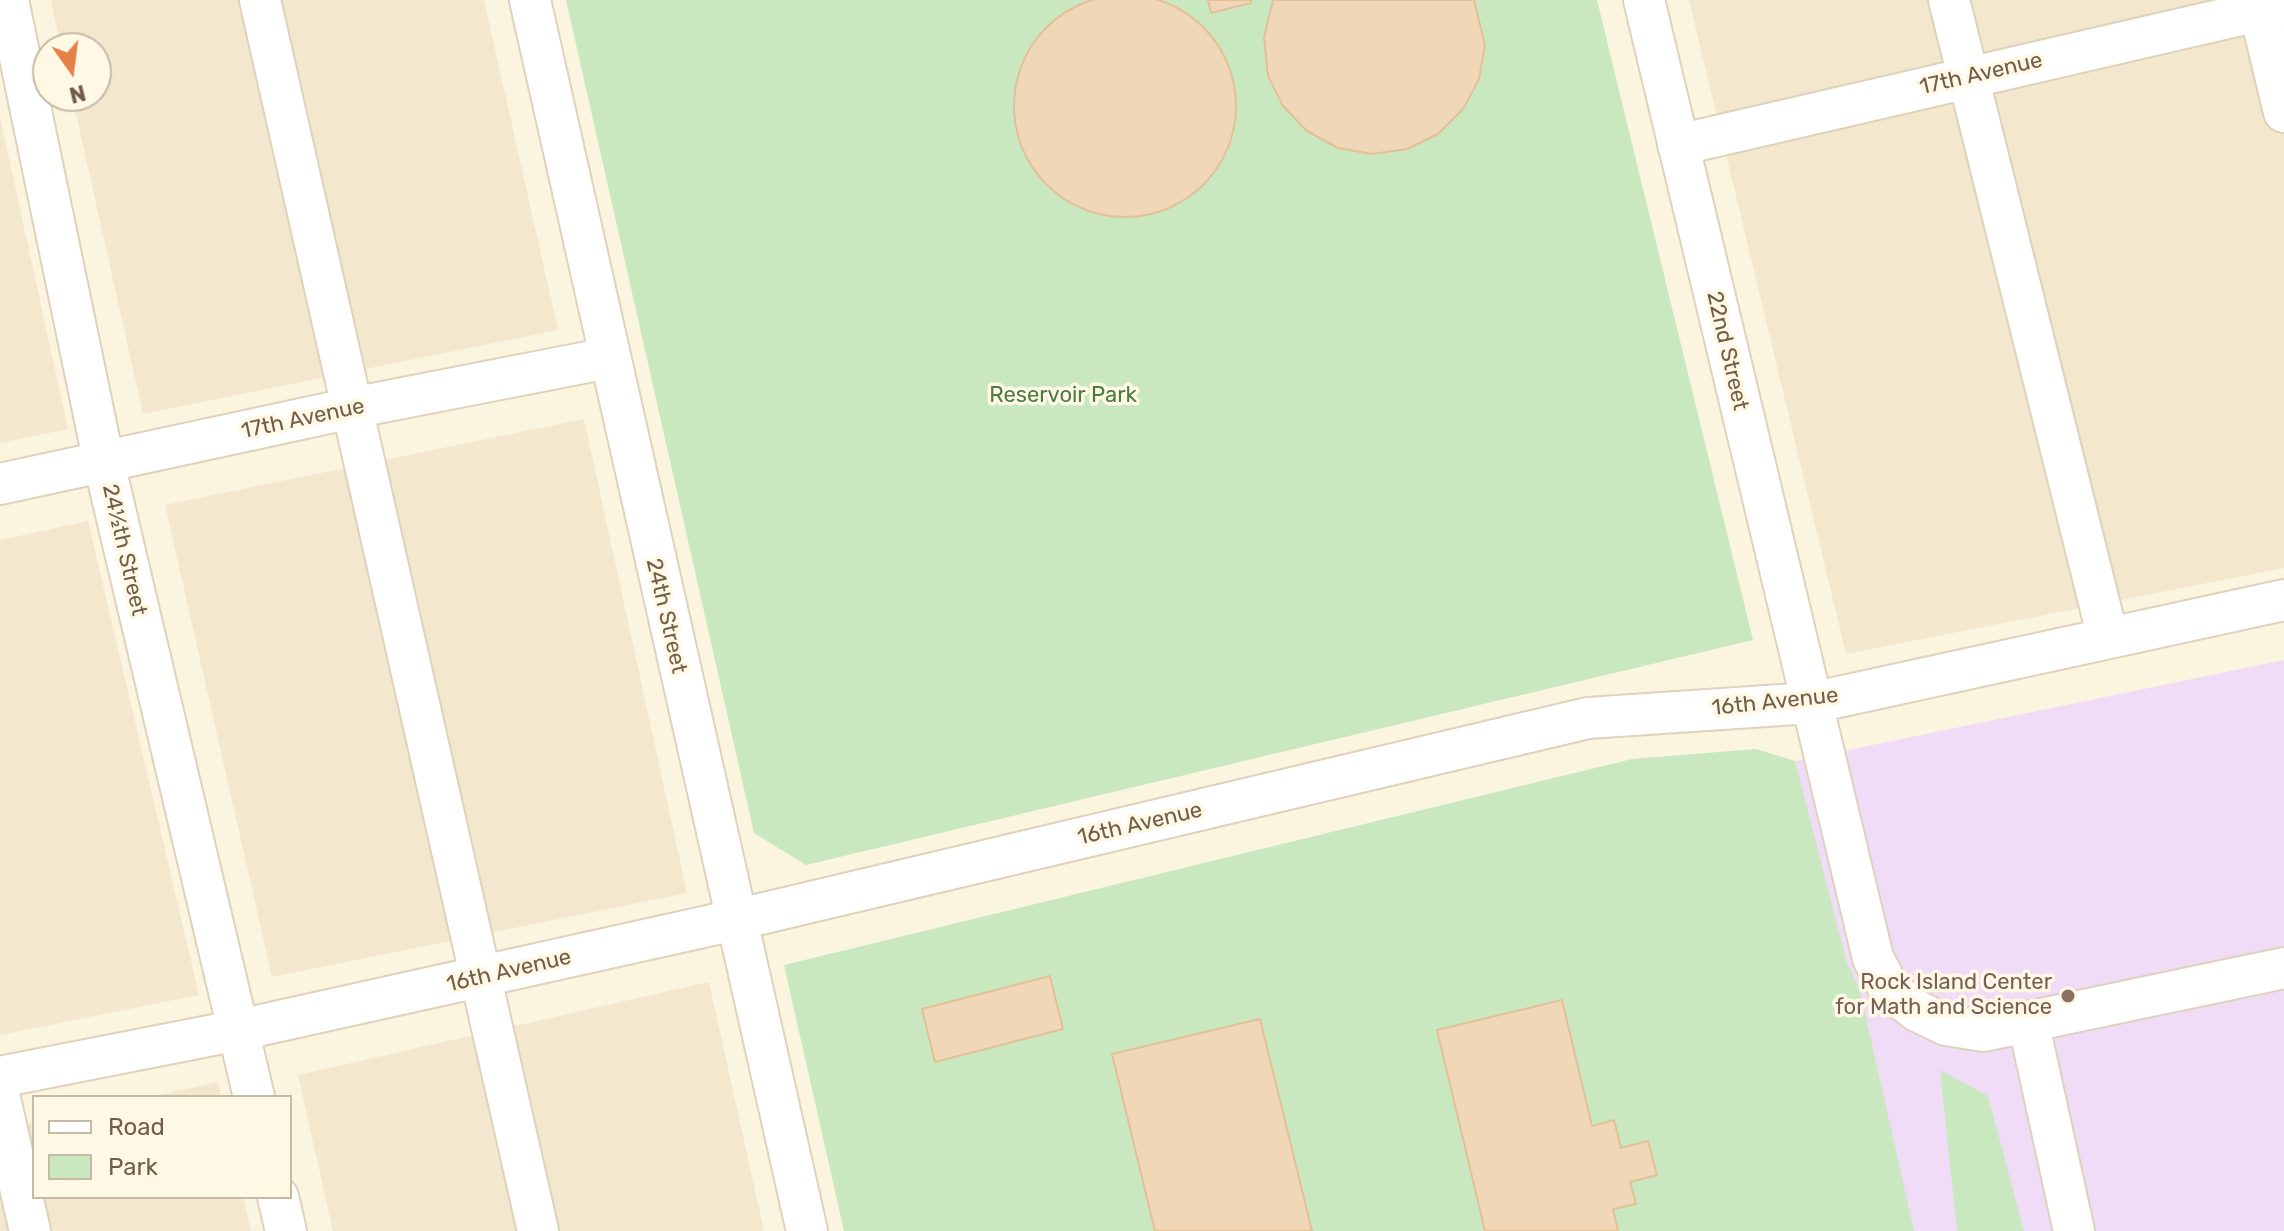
<!DOCTYPE html>
<meta charset="utf-8">
<style>
body{margin:0}
#map{position:relative;width:2284px;height:1231px;overflow:hidden;background:#fbf5df;font-family:Rubik,sans-serif}
canvas{display:block}
.legend{position:absolute;left:32px;top:1095px;width:260px;height:104px;box-sizing:border-box;background:#fff8e5;border:2px solid #c6baa6;margin:0;padding:10px 14px;list-style:none;font-size:24px;color:#715d48}
.legend li{display:flex;align-items:center;gap:16px;height:40px}
.legend b{width:40px;border:2px solid #c6baa6}
.north{position:absolute;left:32px;top:32px;width:80px;height:80px;box-sizing:border-box;background:#fff8e5;border:2px solid #c6baa6;border-radius:50%;rotate:166deg;font-size:22px;font-weight:700;line-height:32px;text-align:center;color:#715d48}
.north::after{content:'';display:block;margin:auto;width:28px;height:36px;background:#e48146;clip-path:polygon(50% 0,100% 100%,50% 72%,0 100%)}
</style>
<div id="map">
<canvas width="2284" height="1231"></canvas>
<ul class="legend">
<li><b style="height:10px;background:#fff"></b>Road</li>
<li><b style="height:22px;background:#c9e8bf"></b>Park</li>
</ul>
<div class="north">N</div>
</div>
<script>
const c = document.querySelector('canvas').getContext('2d');
c.lineJoin = 'round';
function paint(path, color) {
  c.fillStyle = color;
  c.fill(path, 'evenodd');
}
function trace(path, color, width, dash) {
  c.strokeStyle = color;
  c.lineWidth = width;
  c.lineCap = dash ? 'butt' : 'round';
  c.setLineDash(dash || []);
  c.stroke(path);
}
function drawText(font, color, halo, rows, align = 'center') {
  c.font = font + ' Rubik,sans-serif';
  c.lineWidth = 7;
  c.setLineDash([]);
  c.textBaseline = 'middle';
  c.strokeStyle = halo;
  c.fillStyle = color;
  for (const [text, x, y, turn = 0] of rows) {
    c.save();
    c.translate(x, y);
    c.rotate((+turn || 0) * Math.PI / 180);
    c.textAlign = isNaN(turn) ? turn : align;
    if (halo) c.strokeText(text, 0, 0);
    c.fillText(text, 0, 0);
    c.restore();
  }
}
const residential = new Path2D(`
 M 51,0 L 484,0 L 558,330 L 143,414 L 72,96 L 96,96 L 96,48 L 61,48 Z
 M 1689,0 L 2284,0 L 2284,568 L 1846,654 Z
 M 0,117 L 68,429 L 0,443 Z
 M 584,419 L 687,893 L 272,977 L 165,505 Z
 M 88,521 L 199,995 L 0,1035 L 0,540 Z
 M 709,982 L 764,1231 L 333,1231 L 298,1075 Z
 M 218,1082 L 221,1097 L 150,1097 L 217,1082 Z
 M 34,1123 L 34,1197 L 243,1197 L 251,1231 L 0,1231 L 0,1131 Z`);
const education = new Path2D(`
 M 2284,660 L 2284,1231 L 1907,1231 L 1795,761 Z`);
const green = new Path2D(`
 M 566,0 L 1597,0 L 1753,640 L 806,865 L 754,833 Z
 M 1756,749 L 1795,761 L 1847,963 L 1859,987 L 1914,1231 L 844,1231 L 784,965 L 1632,759 Z
 M 1940,1070 L 1988,1096 L 2024,1231 L 1957,1231 Z`);
const building = new Path2D(`
 M1014 106a111 111 0 1 1 222 0a111 111 0 1 1-222 0Z
 M 1208,0 L 1251,0 L 1251,3 L 1211,13 Z
 M 1474,0 L 1485,45 L 1479,79 L 1463,109 L 1438,134 L 1407,149 L 1372,154 L 1338,148 L 1307,131 L 1283,106 L 1268,76 L 1264,37 L 1273,0 Z
 M 1050,976 L 1063,1029 L 935,1062 L 922,1009 Z
 M 1562,1000 L 1592,1126 L 1614,1120 L 1621,1148 L 1648,1141 L 1657,1175 L 1630,1182 L 1636,1204 L 1613,1209 L 1618,1231 L 1485,1231 L 1437,1030 Z
 M 1260,1019 L 1312,1231 L 1155,1231 L 1112,1054 Z`);
const minor = new Path2D(`
 M 8,0 L 104,463 L 254,1097
 M 260,0 L 538,1231
 M 530,0 L 807,1231
 M 1644,0 L 1873,958 L 1889,989 L 1917,1011 L 1946,1025 L 1984,1031 L 2284,968
 M 1949,0 L 2108,638
 M 2257,0 L 2284,112
 M 1678,145 L 2284,5
 M 0,484 L 352,408 L 608,358
 M 2028,1021 L 2074,1231
 M 0,1077 L 239,1030 L 735,920 L 1588,718 L 1811,703 L 2284,600
 M 0,1099 L 30,1231
 M 278,1197 L 286,1231`);
const markers = [
 [2068,996,8,"#8d6e63"]
];
const streetNames = [
 ["17th Avenue",1981,74,-13],
 ["22nd Street",1727,351,77],
 ["17th Avenue",303,419,-12],
 ["24½th Street",124,550,77],
 ["24th Street",666,616,77],
 ["16th Avenue",1775,702,-6],
 ["16th Avenue",1140,824,-13],
 ["16th Avenue",509,971,-13]
];
const parkNames = [
 ["Reservoir Park",1063,396]
];
const educationNames = [
 ["Rock Island Center",2052,983],
 ["for Math and Science",2052,1008]
];
paint(residential, '#f3e7ce');
paint(education, '#f1dcf7');
paint(green, '#c9e8bf');
paint(building, '#f0d7b8');
trace(building, '#e2c098', 2);
trace(minor, '#dfd2bc', 44);
trace(minor, '#fff', 40);
for (const [x, y, r, color] of markers) {
  const dot = new Path2D();
  dot.arc(x, y, r, 0, 2 * Math.PI);
  c.fillStyle = color;
  c.fill(dot);
  trace(dot, '#fff8e5', 3);
}
drawText('22px', '#715d48', '#fff8e5', streetNames);
drawText('22px', '#4b7c43', '#fff8e5', parkNames);
drawText('22px', '#785e54', '#fff8e5', educationNames, 'right');
</script>
